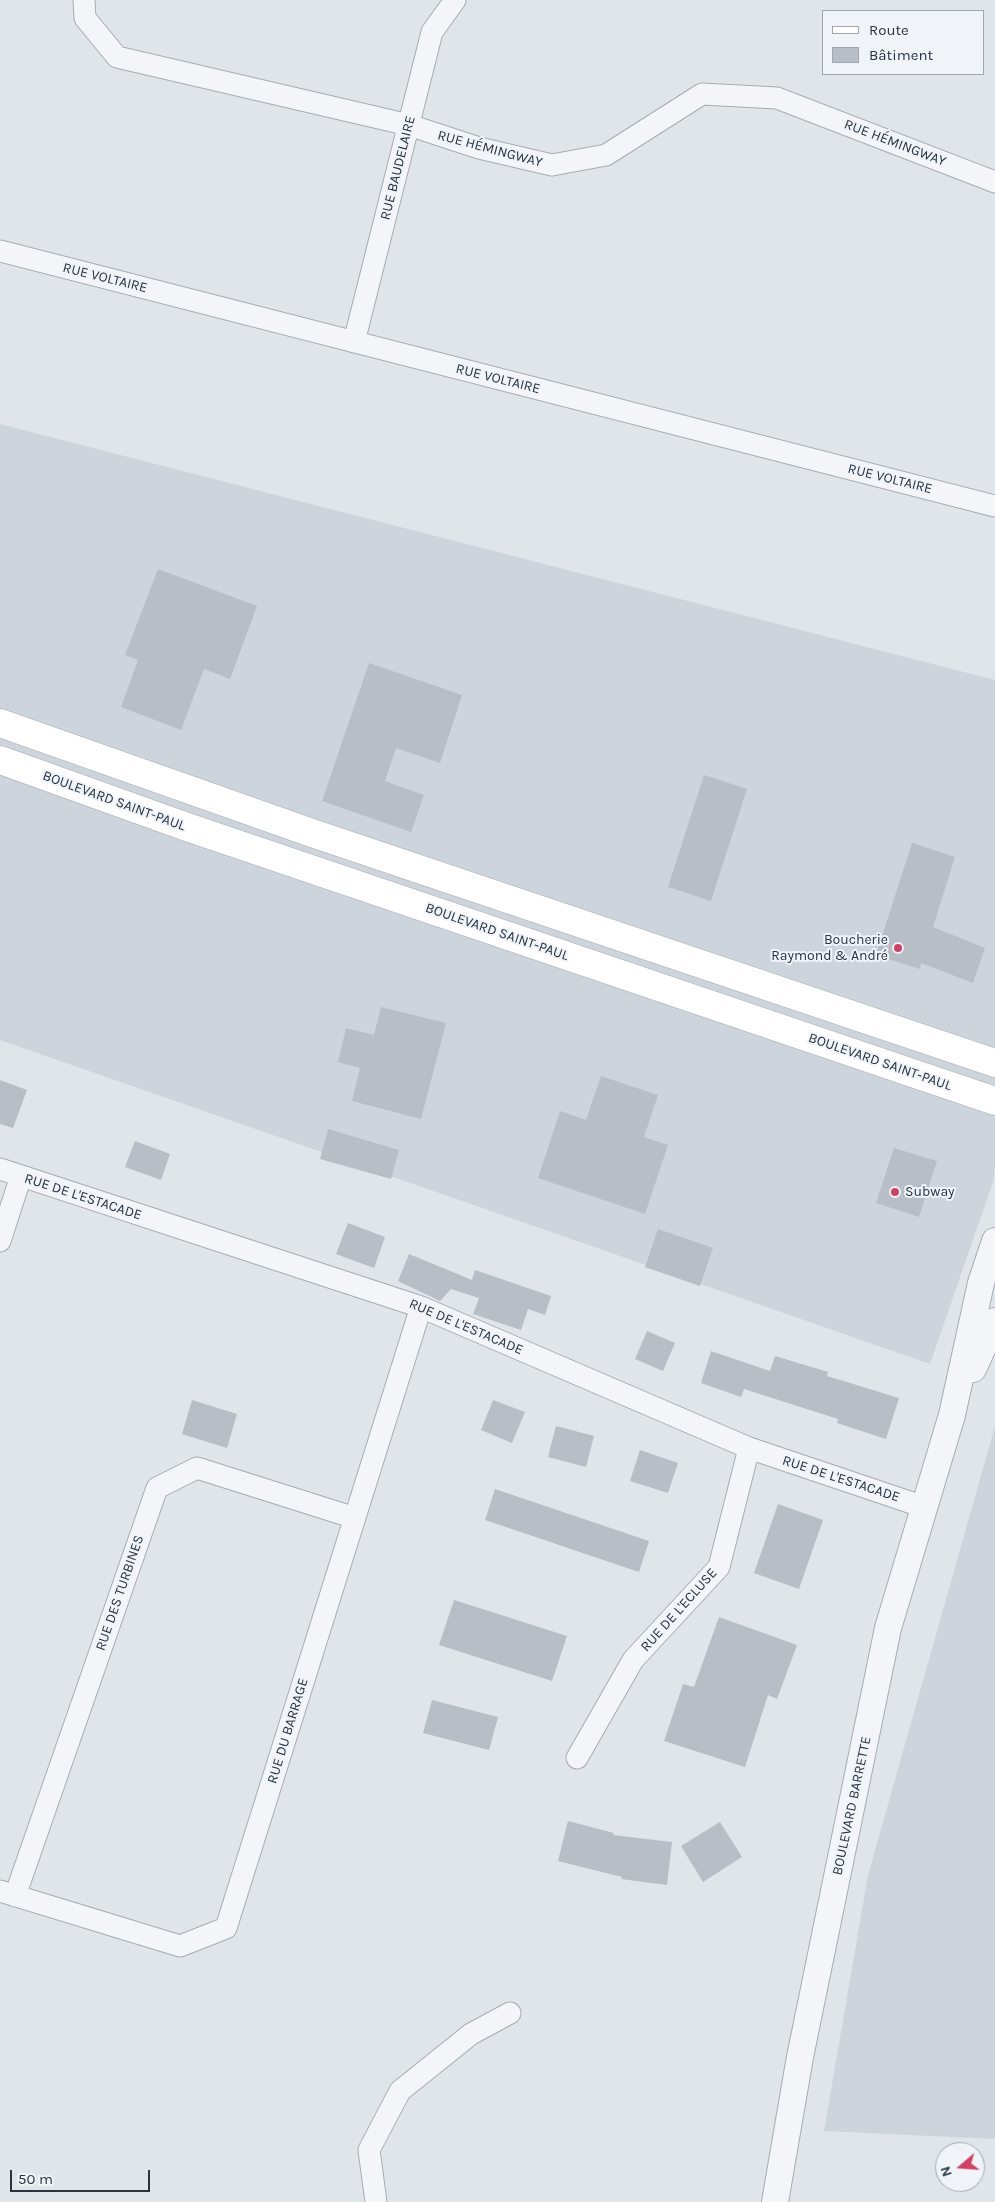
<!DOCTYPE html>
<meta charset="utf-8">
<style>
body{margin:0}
#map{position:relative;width:995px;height:2202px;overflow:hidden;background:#e0e5e9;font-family:Karla,sans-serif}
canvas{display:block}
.legend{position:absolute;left:822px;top:10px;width:162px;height:65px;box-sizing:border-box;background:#f0f3f7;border:1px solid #a0a7ae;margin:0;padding:6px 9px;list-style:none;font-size:15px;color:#283441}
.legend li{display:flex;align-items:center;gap:10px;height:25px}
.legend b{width:25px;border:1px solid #a0a7ae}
.north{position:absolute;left:935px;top:2142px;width:50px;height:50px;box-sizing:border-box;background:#f0f3f7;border:1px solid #a0a7ae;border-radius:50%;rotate:252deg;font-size:14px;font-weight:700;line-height:20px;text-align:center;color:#283441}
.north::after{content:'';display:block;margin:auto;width:18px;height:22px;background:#d24165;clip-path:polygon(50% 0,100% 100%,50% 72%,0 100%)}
.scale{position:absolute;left:10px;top:2170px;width:140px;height:22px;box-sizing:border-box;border:2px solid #283441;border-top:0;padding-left:6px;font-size:15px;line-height:18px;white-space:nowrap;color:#283441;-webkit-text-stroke:4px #f0f3f7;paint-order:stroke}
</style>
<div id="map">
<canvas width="995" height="2202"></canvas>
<ul class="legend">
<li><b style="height:6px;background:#fff"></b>Route</li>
<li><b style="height:14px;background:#b7bec6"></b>Bâtiment</li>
</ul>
<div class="north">N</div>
<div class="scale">50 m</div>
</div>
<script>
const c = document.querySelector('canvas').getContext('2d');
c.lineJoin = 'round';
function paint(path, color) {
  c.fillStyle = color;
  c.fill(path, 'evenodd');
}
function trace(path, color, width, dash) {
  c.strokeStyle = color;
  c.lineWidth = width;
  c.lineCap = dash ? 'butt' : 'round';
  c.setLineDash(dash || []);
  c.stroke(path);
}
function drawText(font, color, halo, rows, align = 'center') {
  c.font = font + ' Karla,sans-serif';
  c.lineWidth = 4;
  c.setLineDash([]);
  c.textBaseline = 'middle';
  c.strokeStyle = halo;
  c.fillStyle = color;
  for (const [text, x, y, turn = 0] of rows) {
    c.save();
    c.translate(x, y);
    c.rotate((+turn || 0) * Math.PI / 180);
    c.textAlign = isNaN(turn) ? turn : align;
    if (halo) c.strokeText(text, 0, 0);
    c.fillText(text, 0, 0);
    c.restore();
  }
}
const built = new Path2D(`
 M 0,424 L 995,680 L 995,1165 L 993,1182 L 930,1364 L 0,1040 Z
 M 995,1426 L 995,2139 L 824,2131 L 868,1875 Z`);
const building = new Path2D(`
 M 158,569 L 257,606 L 230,679 L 204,669 L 181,730 L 121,707 L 138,660 L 125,655 Z
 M 369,663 L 462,695 L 440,763 L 396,748 L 385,781 L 424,795 L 411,832 L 322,801 Z
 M 704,775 L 747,789 L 711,901 L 668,887 Z
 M 912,843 L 955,857 L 933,927 L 985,948 L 973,983 L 921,963 L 920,969 L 876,955 Z
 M 381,1007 L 446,1023 L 421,1119 L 352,1101 L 360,1068 L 338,1062 L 346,1028 L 374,1035 Z
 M 601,1076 L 658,1095 L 644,1137 L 668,1145 L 645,1214 L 538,1178 L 560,1111 L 586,1120 Z
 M 0,1080 L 27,1090 L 13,1128 L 0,1124 Z
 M 328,1129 L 399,1150 L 391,1179 L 320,1159 Z
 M 135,1141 L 170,1154 L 161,1180 L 125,1167 Z
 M 894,1148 L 937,1161 L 919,1217 L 876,1203 Z
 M 348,1223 L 385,1237 L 374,1268 L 336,1254 Z
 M 658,1229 L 713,1248 L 700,1286 L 645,1267 Z
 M 409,1254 L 472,1280 L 475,1270 L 551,1296 L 545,1315 L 528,1309 L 521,1330 L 473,1314 L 479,1298 L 451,1289 L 440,1301 L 398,1281 Z
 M 647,1331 L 675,1343 L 663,1371 L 635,1359 Z
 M 711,1351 L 770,1371 L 775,1356 L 828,1372 L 827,1376 L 899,1398 L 886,1439 L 837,1423 L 838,1419 L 744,1389 L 741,1397 L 701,1383 Z
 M 192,1400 L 237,1414 L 227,1448 L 182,1434 Z
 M 493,1400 L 525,1412 L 512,1443 L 481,1430 Z
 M 556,1426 L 594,1436 L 586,1467 L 548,1457 Z
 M 640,1450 L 678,1463 L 668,1493 L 630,1481 Z
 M 495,1489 L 649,1541 L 639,1572 L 485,1520 Z
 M 778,1504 L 823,1520 L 799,1589 L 754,1573 Z
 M 454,1600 L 567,1636 L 552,1681 L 439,1645 Z
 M 719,1617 L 797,1645 L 777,1699 L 768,1695 L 745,1767 L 664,1741 L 683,1684 L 694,1687 Z
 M 432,1700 L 498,1717 L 489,1750 L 423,1733 Z
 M 568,1821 L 614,1833 L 613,1835 L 672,1842 L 667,1885 L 621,1879 L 622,1877 L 558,1861 Z
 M 720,1822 L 742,1857 L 703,1882 L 681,1846 Z`);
const minor = new Path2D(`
 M 84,0 L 85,18 L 117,57 L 409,125 L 479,148 L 552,165 L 606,155 L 702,94 L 777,98 L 995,182
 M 0,251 L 995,506
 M 354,342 L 432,32 L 455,0
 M 0,1169 L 421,1307 L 749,1448 L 924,1507
 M 0,1241 L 21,1176
 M 577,1758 L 633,1660 L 719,1567 L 749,1448
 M 0,1891 L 180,1946 L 226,1928 L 421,1307
 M 15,1896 L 157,1488 L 197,1468 L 355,1518
 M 376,2202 L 369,2150 L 400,2091 L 471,2034 L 510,2013`);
const tertiary = new Path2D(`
 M 973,1369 L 995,1321
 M 775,2202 L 800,2057 L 888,1628 L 952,1415 L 981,1283 L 995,1241`);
const secondary = new Path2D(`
 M 0,723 L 312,833 L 995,1063
 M 0,760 L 187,827 L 995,1101`);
const markers = [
 [898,948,5,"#d24165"],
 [895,1192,5,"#d24165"]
];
const streetNames = [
 ["RUE HÉMINGWAY",895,143,21],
 ["RUE HÉMINGWAY",490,149,15],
 ["RUE BAUDELAIRE",398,168,-76],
 ["RUE VOLTAIRE",105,278,14],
 ["RUE VOLTAIRE",498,379,14],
 ["RUE VOLTAIRE",890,479,14],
 ["BOULEVARD SAINT-PAUL",114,801,20],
 ["BOULEVARD SAINT-PAUL",497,932,19],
 ["BOULEVARD SAINT-PAUL",880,1062,19],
 ["RUE DE L'ESTACADE",83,1197,18],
 ["RUE DE L'ESTACADE",466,1327,23],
 ["RUE DE L'ESTACADE",841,1479,18],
 ["RUE DES TURBINES",120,1593,-71],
 ["RUE DE L'ECLUSE",679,1610,-48],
 ["RUE DU BARRAGE",288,1731,-73],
 ["BOULEVARD BARRETTE",852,1806,-78]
];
const poiNames = [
 ["Boucherie",888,940],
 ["Raymond & André",888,956],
 ["Subway",905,1192,"left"]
];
paint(built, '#ced4db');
paint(building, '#b7bec6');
trace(minor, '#a5acb3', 23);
trace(tertiary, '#a5acb3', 28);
trace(secondary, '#a5acb3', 29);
trace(minor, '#f3f5f8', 21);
trace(tertiary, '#f3f5f8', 26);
trace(secondary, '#fff', 28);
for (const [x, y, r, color] of markers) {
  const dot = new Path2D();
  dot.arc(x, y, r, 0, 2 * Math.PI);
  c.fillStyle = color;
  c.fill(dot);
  trace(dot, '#f0f3f7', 2);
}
drawText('14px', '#283441', '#f0f3f7', streetNames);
drawText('14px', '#283441', '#f0f3f7', poiNames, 'right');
</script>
